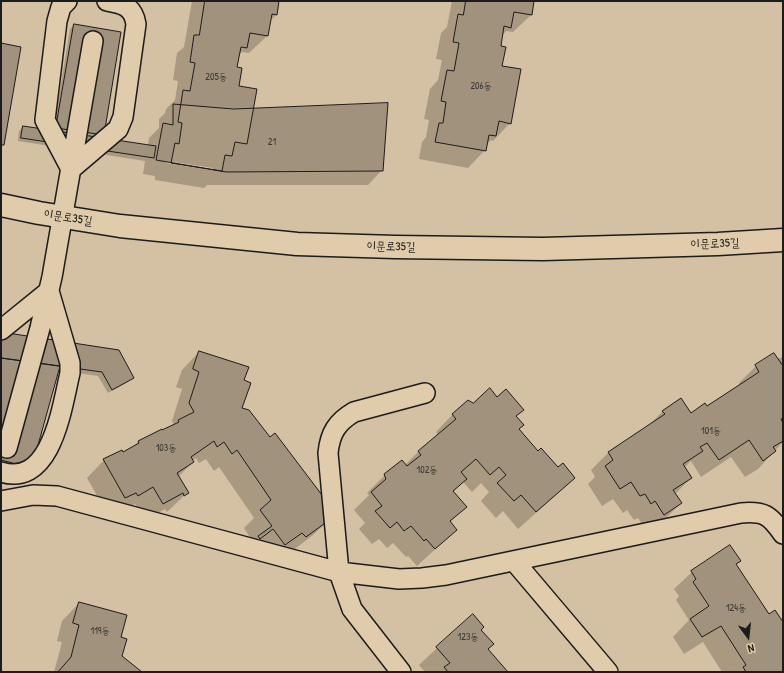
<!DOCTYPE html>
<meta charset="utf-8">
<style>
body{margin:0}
#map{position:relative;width:784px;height:673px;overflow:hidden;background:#d4c0a2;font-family:"Patrick Hand",sans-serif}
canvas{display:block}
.frame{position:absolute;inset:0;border:2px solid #1c1c1c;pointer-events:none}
.north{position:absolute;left:728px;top:617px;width:40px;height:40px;-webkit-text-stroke:3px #e0cbaa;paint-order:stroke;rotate:165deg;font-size:11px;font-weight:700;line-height:16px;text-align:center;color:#1c1c1c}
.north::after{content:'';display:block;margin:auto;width:14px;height:18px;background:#1c1c1c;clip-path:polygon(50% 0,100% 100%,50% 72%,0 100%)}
</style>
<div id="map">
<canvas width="784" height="673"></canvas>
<div class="frame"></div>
<div class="north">N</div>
</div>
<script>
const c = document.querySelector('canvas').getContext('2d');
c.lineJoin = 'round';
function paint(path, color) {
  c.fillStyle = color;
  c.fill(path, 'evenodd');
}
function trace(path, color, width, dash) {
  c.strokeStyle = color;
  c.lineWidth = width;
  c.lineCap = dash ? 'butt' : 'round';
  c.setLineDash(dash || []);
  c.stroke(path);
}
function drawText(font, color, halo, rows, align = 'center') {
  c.font = font + ' "Patrick Hand","Poor Story",sans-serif';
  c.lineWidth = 3;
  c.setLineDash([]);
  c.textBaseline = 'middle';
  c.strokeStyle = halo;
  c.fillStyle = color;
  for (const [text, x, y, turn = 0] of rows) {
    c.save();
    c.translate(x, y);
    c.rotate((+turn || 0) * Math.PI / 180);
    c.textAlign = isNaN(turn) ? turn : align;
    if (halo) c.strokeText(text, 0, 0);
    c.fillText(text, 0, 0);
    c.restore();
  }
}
const shadow = new Path2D(`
 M 192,1 L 278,1 L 276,15 L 270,21 L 267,36 L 249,53 L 242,52 L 238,56 L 236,67 L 238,87 L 252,109 L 382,170 L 368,185 L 207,185 L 204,188 L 155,180 L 155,176 L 143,174 L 145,161 L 18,141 L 19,131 L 23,127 L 53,131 L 70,29 L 74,25 L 99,138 L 148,145 L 149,138 L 159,128 L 159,119 L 165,113 L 166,109 L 175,100 L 178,81 L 173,80 L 177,53 L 184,47 ZM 167,161 L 213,168 L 211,170 L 166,163 Z
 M 452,1 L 533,1 L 531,15 L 513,32 L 506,31 L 502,36 L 500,47 L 501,67 L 510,123 L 493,141 L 491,140 L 486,145 L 485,150 L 468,168 L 419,159 L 422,142 L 426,137 L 429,120 L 424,119 L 430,89 L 438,80 L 442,60 L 436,59 L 441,33 L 447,27 Z
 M 1,333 L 132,378 L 128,382 L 108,393 L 98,376 L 58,370 L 19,470 L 1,465 Z
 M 199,352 L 243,381 L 241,409 L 331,518 L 313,535 L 288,554 L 253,542 L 244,528 L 254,518 L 219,467 L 214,471 L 206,459 L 199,463 L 196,458 L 192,461 L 193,462 L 178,477 L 187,493 L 167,512 L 165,509 L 145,521 L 135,504 L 120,512 L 108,515 L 87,478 L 104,460 L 122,453 L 134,446 L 138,442 L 161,430 L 162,432 L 174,425 L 172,421 L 182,389 L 176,387 L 182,370 Z
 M 783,357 L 783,442 L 758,469 L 745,477 L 731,457 L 701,477 L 691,461 L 684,468 L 691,478 L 675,494 L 681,503 L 663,521 L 647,532 L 638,518 L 634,520 L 627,510 L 623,513 L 613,499 L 602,506 L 588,484 L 595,477 L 591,470 L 608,453 L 646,428 L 663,411 L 691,414 L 706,407 L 740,386 L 739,383 L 756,366 Z
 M 497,398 L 522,410 L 515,417 L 518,429 L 538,452 L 558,469 L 574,478 L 556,495 L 518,529 L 503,511 L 496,518 L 481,501 L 489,492 L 481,483 L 472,492 L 463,482 L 453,492 L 465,507 L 450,522 L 456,530 L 417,566 L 408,556 L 406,557 L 393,543 L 387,548 L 379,539 L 372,544 L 359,529 L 365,523 L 354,510 L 369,495 L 367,493 L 385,475 L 405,465 L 419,451 L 438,435 L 436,432 L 453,414 L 473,404 Z
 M 740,560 L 735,565 L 769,615 L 783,624 L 783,672 L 722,672 L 703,642 L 684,654 L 673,637 L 689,620 L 676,600 L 679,596 L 674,589 L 692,572 Z
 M 79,603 L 120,638 L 121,656 L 140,672 L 54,672 L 62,642 L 57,641 L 62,621 Z
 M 480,630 L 487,649 L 506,672 L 425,672 L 419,665 L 437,648 Z`);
const building = new Path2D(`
 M 205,1 L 279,1 L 277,15 L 272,14 L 268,36 L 250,33 L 247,48 L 241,47 L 237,67 L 242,68 L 239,86 L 257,89 L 247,144 L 235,142 L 232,156 L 225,155 L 222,171 L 171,163 L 175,143 L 179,144 L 182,123 L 178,122 L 183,90 L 190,91 L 195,63 L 190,62 L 194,35 L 199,35 Z
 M 466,1 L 534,1 L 532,15 L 514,12 L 511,28 L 504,26 L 501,46 L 506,47 L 502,66 L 521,69 L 511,124 L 499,121 L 496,136 L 489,135 L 486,151 L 435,142 L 439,123 L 443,123 L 446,102 L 441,101 L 447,70 L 454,71 L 459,43 L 453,42 L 458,14 L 463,15 Z
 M 74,24 L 121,32 L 104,135 L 56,128 Z
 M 1,43 L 21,47 L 4,145 L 1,145 Z
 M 388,103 L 383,171 L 226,172 L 156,160 L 163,123 L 173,125 L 173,104 L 233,109 Z
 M 23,126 L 156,146 L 154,158 L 21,138 Z
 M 1,332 L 119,350 L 134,378 L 112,390 L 102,372 L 1,358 Z
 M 199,351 L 249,367 L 244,380 L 251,383 L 242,408 L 249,410 L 270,437 L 275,433 L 328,503 L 332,518 L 306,537 L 302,533 L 285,545 L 273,529 L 260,539 L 258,536 L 272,526 L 260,510 L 271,500 L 237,450 L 232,454 L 224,442 L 217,447 L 214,441 L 191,457 L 194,462 L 177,473 L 189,493 L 184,496 L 183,493 L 163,504 L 153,487 L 138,496 L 136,493 L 125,498 L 103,459 L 122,450 L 123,452 L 139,443 L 138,441 L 162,429 L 162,430 L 179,422 L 178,420 L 194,412 L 189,403 L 199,372 L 193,369 Z
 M 774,353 L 783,366 L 783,418 L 781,419 L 783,423 L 783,441 L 773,447 L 776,451 L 763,461 L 749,440 L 719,460 L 707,443 L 700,447 L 703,451 L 683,464 L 692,478 L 673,490 L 682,503 L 664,515 L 655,501 L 651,504 L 645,494 L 640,496 L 631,482 L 620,489 L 605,466 L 613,460 L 608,452 L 665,414 L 662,411 L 681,398 L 691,413 L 705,403 L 707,406 L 759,372 L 755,365 Z
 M 1,358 L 60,366 L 35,456 L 24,466 L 1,460 Z
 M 490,388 L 497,397 L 506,389 L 524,410 L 516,416 L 524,425 L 519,429 L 538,451 L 541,448 L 558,467 L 563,463 L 575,478 L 536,512 L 521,495 L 514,501 L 497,483 L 506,475 L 499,467 L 490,475 L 476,459 L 461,472 L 467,479 L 453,491 L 467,507 L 450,521 L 457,530 L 435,549 L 426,539 L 424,541 L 411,526 L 404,531 L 397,522 L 390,528 L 375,511 L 382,506 L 371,492 L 386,479 L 384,474 L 402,460 L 407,466 L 421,455 L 418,451 L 456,419 L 452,414 L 468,400 L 473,403 Z
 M 730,545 L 741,561 L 736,564 L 769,614 L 775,610 L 783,622 L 783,672 L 746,672 L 743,667 L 746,665 L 721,626 L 702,637 L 690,619 L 709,606 L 693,582 L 696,579 L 691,571 Z
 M 79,602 L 127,615 L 121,637 L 127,639 L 122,656 L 142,672 L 58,672 L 71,657 L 79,625 L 73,623 Z
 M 473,614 L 484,627 L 481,630 L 494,644 L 488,649 L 508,672 L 448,672 L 444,667 L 450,663 L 436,647 Z`);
const service = new Path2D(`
 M 67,1 L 61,7 L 57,21 L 45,120 L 71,169 L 118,129 L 123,117 L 136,24 C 133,6 123,4 107,1
 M 1,330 L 49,291 L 70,363 L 70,373 C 62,406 52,488 1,472
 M 7,448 L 40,328 L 52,277 L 93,41
 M 1,501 L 33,495 L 57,496 L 339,572 L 399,579 L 422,578 L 446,575 L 741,513 C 764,511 770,515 783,534
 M 514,561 L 608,672
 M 401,672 L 352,609 L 339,572 L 328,453 C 330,433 337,422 354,412 L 425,393`);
const minor = new Path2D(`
 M 1,205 L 39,213 L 120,226 L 297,244 L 395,247 L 543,249 L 718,244 L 783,240`);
const numberNames = [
 ["205동",216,77],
 ["206동",481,86],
 ["21",272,142],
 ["101동",711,431],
 ["103동",166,448],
 ["102동",427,470],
 ["124동",736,608],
 ["119동",100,631],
 ["123동",468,637]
];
const streetNames = [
 ["이문로35길",68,218,9],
 ["이문로35길",715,244,-2],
 ["이문로35길",391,247,1]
];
paint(shadow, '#0003');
paint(building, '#a1927d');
trace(building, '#1c1c1c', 1);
trace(service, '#1c1c1c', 22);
trace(minor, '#1c1c1c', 25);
trace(service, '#e0cbaa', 19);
trace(minor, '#e0cbaa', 22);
drawText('10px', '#3d3a34', null, numberNames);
drawText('12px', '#1c1c1c', '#e0cbaa', streetNames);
</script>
